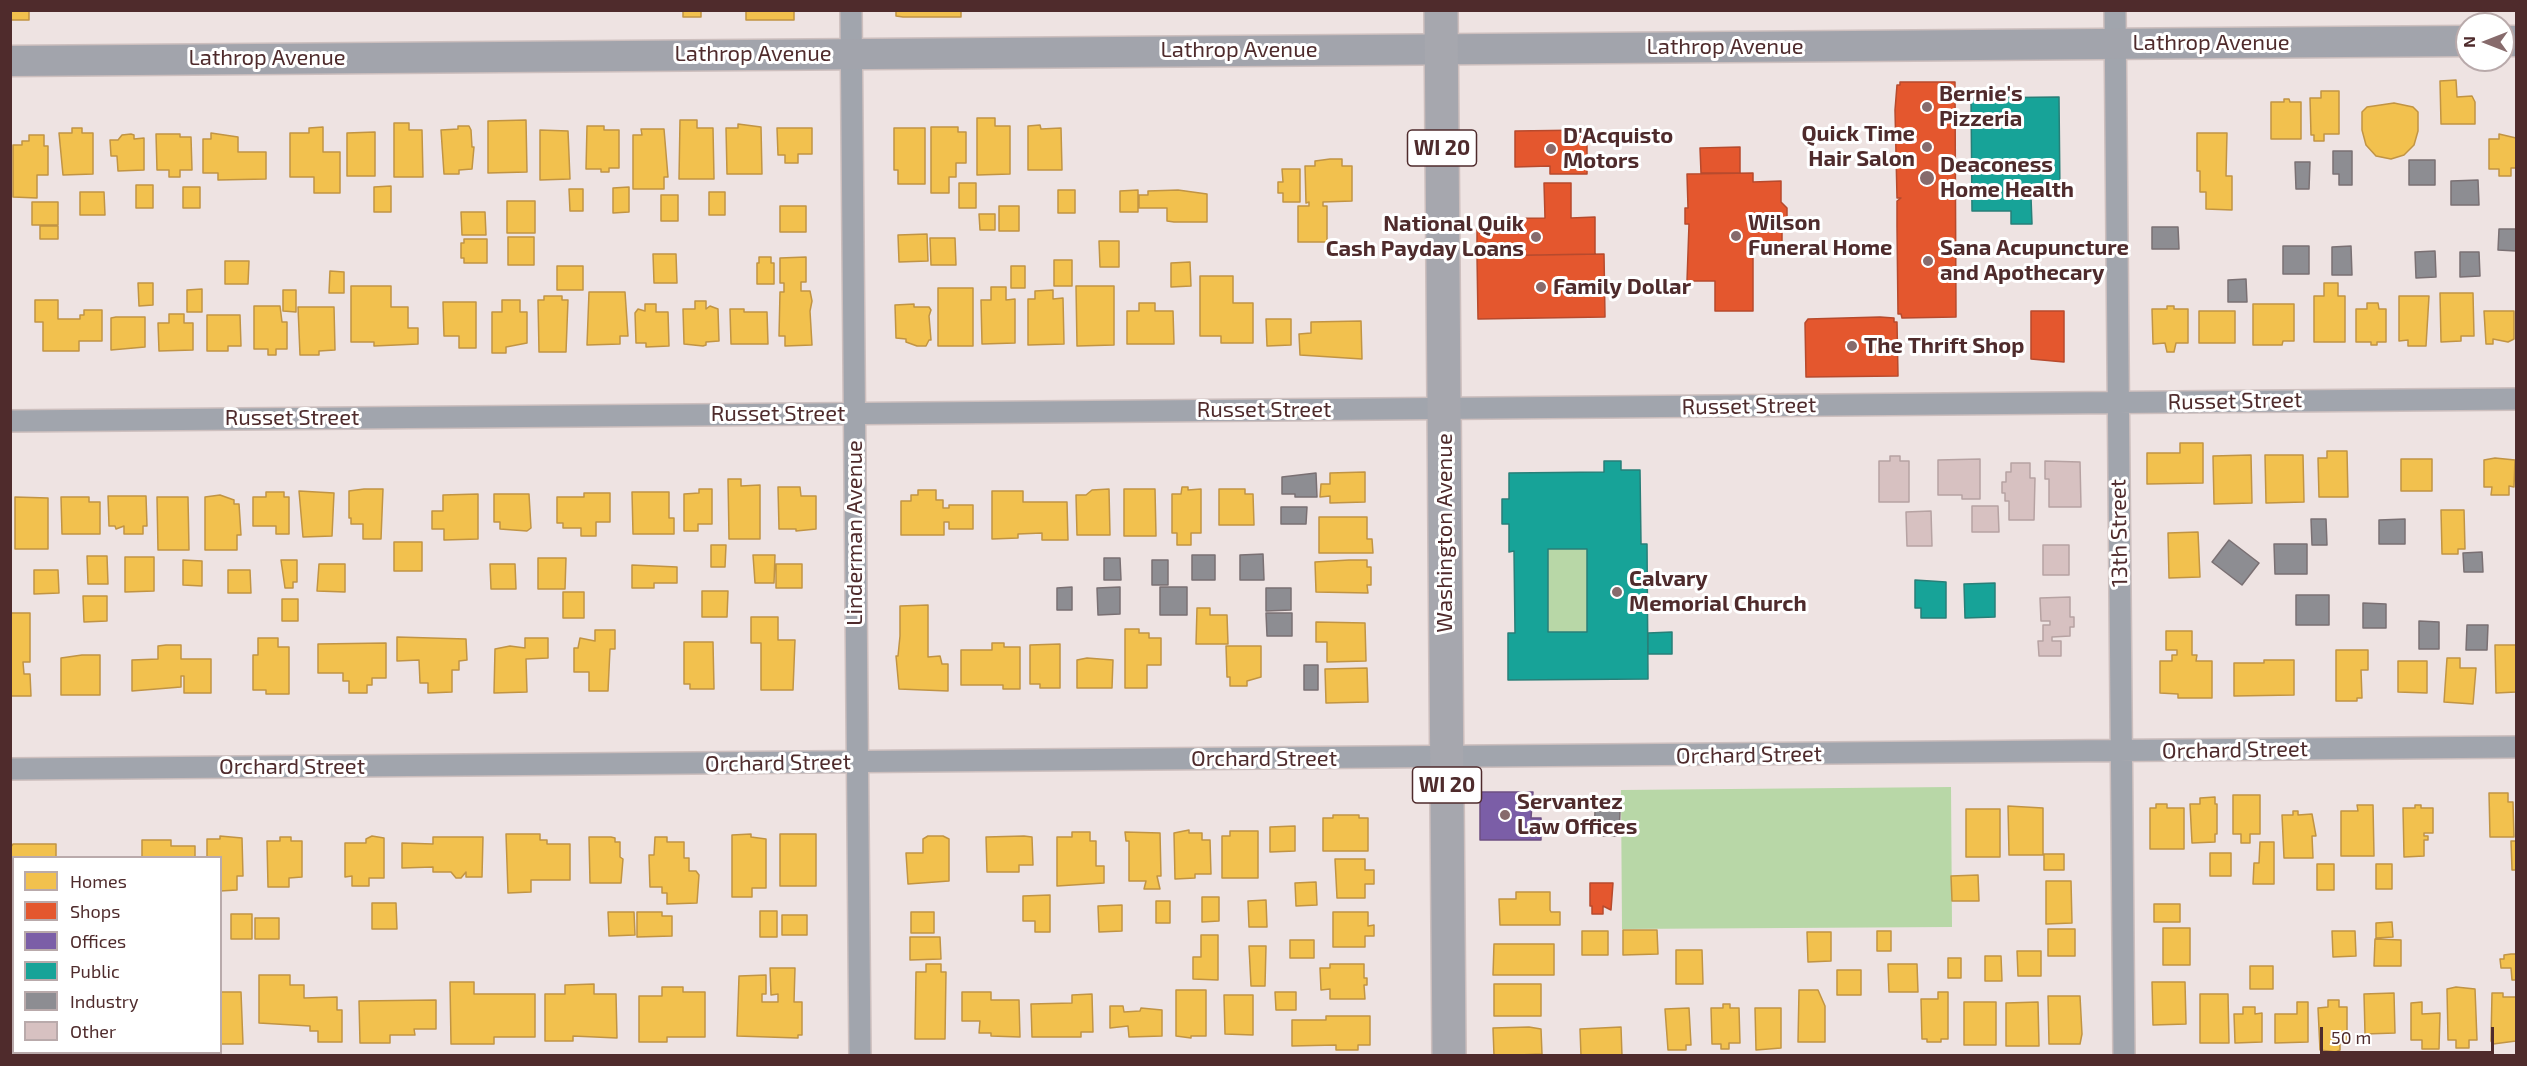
<!DOCTYPE html>
<style>
body{margin:0}
#map{position:relative;width:2527px;height:1066px;overflow:hidden;background:#eee3e2;font-family:"Exo 2",sans-serif}
canvas{display:block}
.frame{position:absolute;inset:0;border:12px solid #4f2b2c;pointer-events:none}
.legend{position:absolute;left:12px;top:856px;width:210px;height:198px;box-sizing:border-box;background:#fff;border:2px solid #b9aaab;margin:0;padding:8px 10px;list-style:none;font-size:18px;color:#4f2b2c}
.legend li{display:flex;align-items:center;gap:12px;height:30px}
.legend b{width:30px;border:2px solid #b9aaab}
.north{position:absolute;left:2455px;top:12px;width:60px;height:60px;box-sizing:border-box;background:#fff;border:2px solid #b9aaab;border-radius:50%;rotate:270deg;font-size:16px;font-weight:700;line-height:24px;text-align:center;color:#4f2b2c}
.north::after{content:'';display:block;margin:auto;width:21px;height:27px;background:#876b6c;clip-path:polygon(50% 0,100% 100%,50% 72%,0 100%)}
.scale{position:absolute;left:2320px;top:1027px;width:174px;height:27px;box-sizing:border-box;border:3px solid #4f2b2c;border-top:0;padding-left:8px;font-size:18px;line-height:21px;white-space:nowrap;color:#4f2b2c;-webkit-text-stroke:4px #fff;paint-order:stroke}
</style>
<div id="map">
<canvas width="2527" height="1066"></canvas>
<div class="frame"></div>
<ul class="legend">
<li><b style="height:16px;background:#f2c14e"></b>Homes</li>
<li><b style="height:16px;background:#e4572e"></b>Shops</li>
<li><b style="height:16px;background:#7b5ea7"></b>Offices</li>
<li><b style="height:16px;background:#17a398"></b>Public</li>
<li><b style="height:16px;background:#8d8d92"></b>Industry</li>
<li><b style="height:16px;background:#d7c1c1"></b>Other</li>
</ul>
<div class="north">N</div>
<div class="scale">50 m</div>
</div>
<script>
const c = document.querySelector('canvas').getContext('2d');
c.lineJoin = 'round';
function paint(path, color) {
  c.fillStyle = color;
  c.fill(path, 'evenodd');
}
function trace(path, color, width, dash) {
  c.strokeStyle = color;
  c.lineWidth = width;
  c.lineCap = dash ? 'butt' : 'round';
  c.setLineDash(dash || []);
  c.stroke(path);
}
function drawText(font, color, halo, rows, align = 'center') {
  c.font = font + ' "Exo 2",sans-serif';
  c.lineWidth = 6;
  c.setLineDash([]);
  c.textBaseline = 'middle';
  c.strokeStyle = halo;
  c.fillStyle = color;
  for (const [text, x, y, turn = 0] of rows) {
    c.save();
    c.translate(x, y);
    c.rotate((+turn || 0) * Math.PI / 180);
    c.textAlign = isNaN(turn) ? turn : align;
    if (halo) c.strokeText(text, 0, 0);
    c.fillText(text, 0, 0);
    c.restore();
  }
}
const green = new Path2D(`
 M 1548,549 L 1587,549 L 1587,632 L 1548,632 Z
 M 1951,787 L 1952,927 L 1622,929 L 1621,790 Z`);
const homes = new Path2D(`
 M 10,10 L 29,10 L 29,20 L 10,20 Z
 M 683,10 L 701,10 L 701,17 L 683,17 Z
 M 746,10 L 794,10 L 794,20 L 746,20 Z
 M 896,10 L 961,10 L 961,17 L 903,17 L 896,16 Z
 M 2456,80 L 2457,97 L 2472,96 L 2475,102 L 2475,124 L 2441,124 L 2440,81 Z
 M 2321,91 L 2339,91 L 2339,134 L 2324,134 L 2324,141 L 2314,141 L 2314,135 L 2311,135 L 2310,98 L 2321,98 Z
 M 2284,99 L 2289,99 L 2290,102 L 2301,102 L 2301,139 L 2271,139 L 2271,102 L 2284,102 Z
 M 2394,103 L 2413,107 L 2418,112 L 2418,131 L 2414,145 L 2404,155 L 2391,159 L 2376,156 L 2366,145 L 2362,130 L 2362,112 L 2367,107 Z
 M 977,118 L 995,118 L 995,126 L 1010,126 L 1010,174 L 977,175 Z
 M 526,120 L 527,172 L 488,173 L 488,121 Z
 M 680,120 L 697,120 L 697,128 L 713,128 L 714,179 L 679,179 Z
 M 394,123 L 409,123 L 409,130 L 422,130 L 423,177 L 394,177 Z
 M 738,124 L 761,127 L 762,174 L 727,174 L 726,128 L 738,128 Z
 M 1040,125 L 1041,129 L 1061,128 L 1062,170 L 1028,170 L 1028,126 Z
 M 458,126 L 469,126 L 471,130 L 472,147 L 474,147 L 472,169 L 459,170 L 459,174 L 444,174 L 441,130 L 458,129 Z
 M 587,126 L 604,126 L 604,130 L 619,130 L 619,168 L 609,168 L 609,172 L 601,172 L 601,169 L 586,169 Z
 M 323,127 L 323,152 L 340,152 L 340,193 L 314,193 L 314,177 L 290,177 L 290,133 L 309,133 L 309,128 Z
 M 931,127 L 958,127 L 958,132 L 966,132 L 966,163 L 956,163 L 956,177 L 949,177 L 949,193 L 931,193 Z
 M 72,128 L 82,128 L 82,133 L 93,133 L 93,174 L 63,175 L 59,133 L 72,133 Z
 M 777,128 L 812,128 L 812,154 L 798,154 L 798,163 L 785,163 L 785,155 L 778,155 Z
 M 894,128 L 925,128 L 925,184 L 898,184 L 898,170 L 894,170 Z
 M 641,129 L 664,129 L 668,177 L 664,177 L 664,189 L 633,189 L 633,135 L 642,135 Z
 M 540,130 L 568,131 L 570,179 L 540,180 Z
 M 375,132 L 375,176 L 347,176 L 347,133 Z
 M 211,133 L 238,137 L 238,152 L 266,152 L 266,179 L 218,180 L 218,173 L 203,173 L 203,139 L 211,139 Z
 M 2197,133 L 2227,133 L 2226,176 L 2232,176 L 2232,210 L 2206,209 L 2206,192 L 2200,192 L 2200,171 L 2197,171 Z
 M 131,134 L 134,135 L 134,139 L 144,138 L 144,170 L 118,171 L 117,156 L 111,156 L 110,140 L 118,140 L 122,135 Z
 M 156,134 L 180,134 L 180,137 L 191,137 L 192,170 L 180,170 L 180,177 L 169,177 L 169,170 L 157,170 Z
 M 2499,134 L 2516,138 L 2516,168 L 2511,168 L 2511,176 L 2499,176 L 2499,169 L 2489,169 L 2489,139 L 2499,139 Z
 M 29,135 L 44,135 L 44,146 L 48,146 L 48,175 L 37,175 L 37,198 L 13,197 L 13,145 L 22,145 L 22,141 L 29,141 Z
 M 1330,159 L 1342,159 L 1342,166 L 1352,166 L 1352,201 L 1323,202 L 1323,206 L 1327,206 L 1327,242 L 1298,242 L 1298,206 L 1309,206 L 1309,202 L 1306,203 L 1305,166 L 1315,166 L 1315,161 Z
 M 1282,169 L 1300,169 L 1300,202 L 1283,202 L 1283,193 L 1278,193 L 1278,182 L 1283,182 Z
 M 959,183 L 976,183 L 976,208 L 959,208 Z
 M 136,185 L 153,185 L 153,208 L 136,208 Z
 M 391,186 L 391,212 L 374,212 L 374,187 Z
 M 183,187 L 200,187 L 200,208 L 183,208 Z
 M 629,187 L 629,212 L 613,213 L 613,188 Z
 M 569,189 L 583,189 L 583,211 L 570,211 Z
 M 1058,190 L 1075,190 L 1075,213 L 1058,213 Z
 M 1138,190 L 1138,212 L 1120,212 L 1120,191 Z
 M 1178,190 L 1207,194 L 1207,222 L 1174,222 L 1167,221 L 1167,208 L 1139,208 L 1139,195 L 1148,195 L 1148,191 Z
 M 80,192 L 104,192 L 105,215 L 80,215 Z
 M 709,192 L 725,192 L 725,215 L 709,215 Z
 M 661,195 L 678,195 L 678,221 L 661,221 Z
 M 507,201 L 535,201 L 535,233 L 507,233 Z
 M 32,202 L 58,202 L 58,225 L 32,225 Z
 M 780,206 L 806,206 L 806,232 L 780,232 Z
 M 999,206 L 1019,206 L 1019,231 L 999,231 Z
 M 461,212 L 485,212 L 486,235 L 462,235 Z
 M 979,214 L 995,214 L 995,230 L 980,230 Z
 M 40,226 L 58,226 L 58,239 L 40,239 Z
 M 927,234 L 928,261 L 899,262 L 898,235 Z
 M 508,237 L 534,237 L 534,265 L 508,265 Z
 M 930,238 L 955,238 L 956,265 L 931,265 Z
 M 464,239 L 487,239 L 487,263 L 464,263 L 464,258 L 461,258 L 461,243 L 464,243 Z
 M 1099,241 L 1119,241 L 1119,267 L 1100,267 Z
 M 653,254 L 676,254 L 677,283 L 654,283 Z
 M 759,257 L 771,257 L 771,263 L 774,263 L 774,284 L 757,284 L 757,263 L 759,263 Z
 M 806,257 L 806,282 L 801,282 L 801,291 L 810,291 L 812,301 L 810,311 L 812,345 L 785,346 L 785,336 L 779,336 L 780,292 L 784,292 L 784,283 L 780,283 L 780,258 Z
 M 1054,260 L 1072,260 L 1072,286 L 1054,286 Z
 M 225,261 L 249,261 L 248,284 L 225,284 Z
 M 1190,262 L 1191,286 L 1171,287 L 1171,263 Z
 M 557,266 L 583,266 L 583,290 L 557,290 Z
 M 1011,266 L 1025,266 L 1025,288 L 1011,288 Z
 M 330,271 L 344,272 L 344,293 L 329,293 Z
 M 1200,276 L 1233,276 L 1233,303 L 1253,303 L 1253,343 L 1221,343 L 1221,336 L 1200,336 Z
 M 138,283 L 153,283 L 153,305 L 139,306 Z
 M 2324,283 L 2338,283 L 2338,296 L 2345,296 L 2345,342 L 2314,342 L 2314,296 L 2324,296 Z
 M 351,286 L 391,286 L 391,307 L 408,307 L 408,328 L 418,328 L 418,344 L 374,346 L 374,342 L 351,342 Z
 M 1076,286 L 1114,286 L 1114,345 L 1077,346 Z
 M 991,287 L 1006,287 L 1006,300 L 1015,299 L 1015,343 L 982,344 L 981,300 L 991,300 Z
 M 938,288 L 973,288 L 973,346 L 938,346 Z
 M 202,289 L 202,312 L 187,312 L 187,290 Z
 M 283,290 L 296,290 L 296,312 L 283,311 Z
 M 1053,290 L 1053,299 L 1063,298 L 1064,344 L 1028,345 L 1028,299 L 1035,299 L 1035,291 Z
 M 589,292 L 625,292 L 628,336 L 620,336 L 620,344 L 587,345 Z
 M 2440,293 L 2473,293 L 2474,336 L 2461,336 L 2461,341 L 2441,342 Z
 M 544,296 L 562,296 L 562,300 L 568,300 L 566,352 L 539,352 L 538,300 L 544,300 Z
 M 2399,296 L 2429,296 L 2426,346 L 2408,346 L 2408,340 L 2399,341 Z
 M 35,300 L 58,300 L 58,319 L 80,319 L 80,315 L 84,315 L 84,310 L 102,310 L 102,341 L 79,341 L 79,351 L 43,351 L 43,322 L 35,322 Z
 M 502,300 L 520,300 L 520,312 L 527,312 L 527,343 L 506,347 L 506,353 L 492,353 L 492,312 L 502,312 Z
 M 695,301 L 706,301 L 706,309 L 710,306 L 718,309 L 719,341 L 706,342 L 706,345 L 703,346 L 684,344 L 683,309 L 695,309 Z
 M 443,302 L 476,302 L 476,348 L 459,348 L 459,336 L 444,336 Z
 M 1139,303 L 1155,303 L 1155,311 L 1173,311 L 1174,344 L 1127,344 L 1127,311 L 1139,311 Z
 M 2367,303 L 2378,303 L 2379,309 L 2386,309 L 2386,342 L 2377,342 L 2377,345 L 2371,345 L 2371,342 L 2356,342 L 2356,309 L 2367,309 Z
 M 645,304 L 656,304 L 656,312 L 668,312 L 669,346 L 646,347 L 646,343 L 636,343 L 635,313 L 638,309 L 645,311 Z
 M 914,304 L 914,307 L 929,307 L 931,310 L 929,316 L 931,340 L 929,340 L 926,346 L 917,346 L 906,342 L 906,339 L 896,338 L 895,305 Z
 M 2253,304 L 2294,304 L 2294,341 L 2283,341 L 2282,345 L 2253,345 Z
 M 254,306 L 280,306 L 282,322 L 287,322 L 287,349 L 276,349 L 276,355 L 268,355 L 268,349 L 254,349 Z
 M 2167,306 L 2174,306 L 2174,309 L 2188,309 L 2188,343 L 2176,343 L 2174,352 L 2167,352 L 2165,343 L 2153,344 L 2152,309 L 2167,309 Z
 M 298,307 L 334,307 L 335,350 L 319,351 L 319,355 L 300,355 Z
 M 730,309 L 744,309 L 744,312 L 767,312 L 768,344 L 731,344 Z
 M 2199,311 L 2235,311 L 2235,343 L 2199,343 Z
 M 2484,311 L 2514,311 L 2514,339 L 2508,342 L 2493,339 L 2493,344 L 2486,344 Z
 M 169,314 L 184,314 L 184,323 L 193,323 L 193,350 L 159,351 L 158,323 L 169,323 Z
 M 207,315 L 240,315 L 241,346 L 228,346 L 228,351 L 207,351 Z
 M 116,317 L 145,317 L 145,347 L 111,350 L 111,318 Z
 M 1266,319 L 1291,319 L 1291,345 L 1267,346 Z
 M 1361,321 L 1362,359 L 1300,355 L 1299,334 L 1311,333 L 1311,322 Z
 M 2180,443 L 2203,443 L 2203,483 L 2147,484 L 2147,453 L 2180,453 Z
 M 2327,451 L 2347,451 L 2348,497 L 2319,497 L 2318,458 L 2327,458 Z
 M 2251,455 L 2252,503 L 2214,504 L 2213,456 Z
 M 2265,455 L 2303,455 L 2304,502 L 2266,503 Z
 M 2495,458 L 2515,460 L 2514,487 L 2509,486 L 2509,495 L 2491,495 L 2492,487 L 2484,487 L 2484,460 Z
 M 2401,459 L 2432,459 L 2432,491 L 2401,491 Z
 M 1365,472 L 1365,502 L 1330,503 L 1330,496 L 1320,497 L 1321,484 L 1330,484 L 1330,473 Z
 M 728,479 L 741,479 L 741,486 L 760,485 L 760,539 L 729,539 Z
 M 778,487 L 800,487 L 801,496 L 816,496 L 816,529 L 796,531 L 796,529 L 779,529 Z
 M 1182,487 L 1188,487 L 1188,490 L 1201,489 L 1201,533 L 1191,533 L 1191,545 L 1177,545 L 1177,533 L 1172,533 L 1172,494 L 1181,494 Z
 M 364,489 L 383,489 L 381,539 L 363,539 L 363,524 L 351,524 L 351,518 L 349,518 L 349,491 Z
 M 699,489 L 712,489 L 712,524 L 698,524 L 698,531 L 684,531 L 684,494 L 699,493 Z
 M 1109,489 L 1110,535 L 1077,535 L 1076,495 L 1086,495 L 1092,490 Z
 M 1124,489 L 1155,489 L 1156,536 L 1124,536 Z
 M 1219,489 L 1245,489 L 1245,494 L 1253,494 L 1254,525 L 1219,525 Z
 M 918,490 L 936,490 L 936,500 L 943,500 L 943,508 L 949,508 L 949,505 L 973,505 L 973,529 L 949,529 L 949,522 L 944,522 L 944,535 L 901,535 L 901,501 L 911,501 L 911,495 L 918,495 Z
 M 299,491 L 334,493 L 332,536 L 303,537 Z
 M 992,491 L 1023,491 L 1023,502 L 1067,502 L 1068,540 L 1042,540 L 1042,533 L 1018,534 L 1018,538 L 992,539 Z
 M 266,492 L 284,492 L 284,497 L 289,497 L 289,534 L 276,534 L 276,526 L 253,526 L 253,497 L 266,497 Z
 M 632,492 L 669,492 L 669,518 L 674,518 L 674,534 L 633,534 Z
 M 584,493 L 610,493 L 610,522 L 596,522 L 596,536 L 581,536 L 581,528 L 563,528 L 563,523 L 557,523 L 557,497 L 584,497 Z
 M 478,494 L 478,539 L 444,540 L 444,529 L 432,529 L 432,511 L 443,511 L 443,495 Z
 M 494,494 L 529,494 L 531,528 L 527,531 L 500,529 L 500,522 L 494,522 Z
 M 220,495 L 234,500 L 234,504 L 239,504 L 241,535 L 237,535 L 237,550 L 205,550 L 205,497 Z
 M 108,496 L 146,496 L 147,526 L 143,526 L 143,534 L 124,534 L 124,526 L 116,529 L 115,526 L 109,526 Z
 M 15,497 L 48,498 L 48,549 L 15,549 Z
 M 61,497 L 89,497 L 89,502 L 100,502 L 100,534 L 62,534 Z
 M 157,497 L 188,497 L 189,550 L 158,550 Z
 M 2441,510 L 2464,510 L 2465,549 L 2458,549 L 2458,554 L 2442,554 Z
 M 1319,517 L 1367,517 L 1367,539 L 1372,539 L 1373,553 L 1319,553 Z
 M 2198,532 L 2200,577 L 2169,578 L 2168,533 Z
 M 394,542 L 422,542 L 422,571 L 394,571 Z
 M 711,545 L 726,545 L 725,567 L 711,567 Z
 M 753,555 L 775,555 L 774,583 L 755,583 Z
 M 87,556 L 107,556 L 108,584 L 88,584 Z
 M 125,557 L 154,557 L 154,591 L 125,592 Z
 M 538,558 L 566,558 L 565,589 L 538,589 Z
 M 183,560 L 202,561 L 202,586 L 183,585 Z
 M 281,560 L 297,560 L 297,582 L 293,582 L 293,588 L 285,588 Z
 M 1349,560 L 1367,560 L 1367,567 L 1371,567 L 1371,585 L 1367,585 L 1368,593 L 1316,592 L 1315,562 Z
 M 319,564 L 345,564 L 345,592 L 317,591 Z
 M 490,564 L 515,564 L 516,589 L 491,589 Z
 M 776,564 L 802,564 L 802,588 L 776,588 Z
 M 632,565 L 677,567 L 677,583 L 654,583 L 654,588 L 632,588 Z
 M 34,570 L 58,570 L 59,593 L 34,594 Z
 M 228,570 L 250,570 L 251,593 L 228,593 Z
 M 702,591 L 728,591 L 727,617 L 702,617 Z
 M 563,592 L 584,592 L 584,618 L 563,618 Z
 M 83,596 L 107,596 L 107,621 L 84,622 Z
 M 282,599 L 298,599 L 298,621 L 282,621 Z
 M 928,605 L 928,657 L 940,656 L 942,664 L 948,664 L 948,691 L 899,689 L 896,656 L 898,656 L 900,636 L 900,606 Z
 M 1197,608 L 1210,608 L 1210,615 L 1227,615 L 1228,644 L 1196,644 Z
 M 10,613 L 30,613 L 30,662 L 23,662 L 24,674 L 30,674 L 31,696 L 10,696 Z
 M 751,617 L 778,617 L 778,640 L 795,640 L 793,690 L 761,690 L 761,643 L 751,643 Z
 M 1316,622 L 1365,623 L 1366,661 L 1327,662 L 1327,642 L 1316,642 Z
 M 1125,629 L 1139,629 L 1139,633 L 1149,633 L 1149,638 L 1161,638 L 1161,665 L 1147,665 L 1147,688 L 1125,688 Z
 M 595,630 L 615,630 L 615,649 L 610,649 L 608,691 L 589,691 L 589,672 L 574,672 L 574,648 L 578,648 L 580,638 L 595,641 Z
 M 2166,631 L 2192,631 L 2192,655 L 2197,655 L 2196,661 L 2212,661 L 2212,698 L 2178,698 L 2178,694 L 2160,693 L 2160,661 L 2172,661 L 2172,655 L 2177,655 L 2177,650 L 2166,650 Z
 M 397,637 L 466,639 L 467,660 L 459,661 L 459,670 L 452,670 L 452,692 L 428,693 L 428,683 L 420,683 L 419,660 L 397,661 Z
 M 258,638 L 278,638 L 278,647 L 289,647 L 289,694 L 266,694 L 266,690 L 253,690 L 253,655 L 258,655 Z
 M 525,638 L 548,638 L 548,658 L 526,659 L 527,692 L 494,693 L 495,649 L 510,646 L 525,648 Z
 M 684,642 L 713,642 L 714,689 L 690,689 L 690,684 L 684,684 Z
 M 386,643 L 386,678 L 372,678 L 372,685 L 367,685 L 367,693 L 349,693 L 349,681 L 343,681 L 343,673 L 318,673 L 318,644 Z
 M 992,643 L 1004,643 L 1004,647 L 1020,647 L 1020,689 L 1003,689 L 1003,685 L 961,685 L 961,650 L 992,650 Z
 M 1060,644 L 1060,688 L 1040,688 L 1040,684 L 1030,684 L 1030,645 Z
 M 166,645 L 181,645 L 181,659 L 211,659 L 211,693 L 184,693 L 184,676 L 181,676 L 181,687 L 132,691 L 132,660 L 158,659 L 158,646 Z
 M 2495,645 L 2516,645 L 2516,692 L 2496,693 Z
 M 1226,646 L 1261,646 L 1261,677 L 1247,681 L 1247,686 L 1230,686 L 1230,677 L 1227,677 Z
 M 2336,650 L 2368,650 L 2368,670 L 2361,670 L 2362,698 L 2357,698 L 2357,701 L 2336,701 Z
 M 82,655 L 100,655 L 100,695 L 61,695 L 61,658 Z
 M 1087,658 L 1113,660 L 1112,688 L 1077,688 L 1077,660 Z
 M 2447,658 L 2460,658 L 2460,668 L 2476,668 L 2473,704 L 2444,702 Z
 M 2264,660 L 2294,660 L 2294,695 L 2234,696 L 2234,663 L 2264,663 Z
 M 2398,661 L 2427,661 L 2427,693 L 2398,692 Z
 M 1367,668 L 1368,702 L 1326,703 L 1325,669 Z
 M 2489,793 L 2508,793 L 2508,802 L 2513,802 L 2514,837 L 2490,837 Z
 M 2233,795 L 2260,795 L 2260,834 L 2250,834 L 2250,843 L 2241,843 L 2241,834 L 2233,834 Z
 M 2215,797 L 2215,804 L 2217,804 L 2217,834 L 2215,834 L 2215,842 L 2192,843 L 2190,804 L 2200,804 L 2200,798 Z
 M 2156,804 L 2167,804 L 2167,808 L 2184,808 L 2184,849 L 2150,849 L 2150,808 L 2156,808 Z
 M 2357,805 L 2373,805 L 2374,856 L 2341,856 L 2341,811 L 2358,811 Z
 M 2415,805 L 2421,805 L 2421,808 L 2433,808 L 2433,833 L 2424,833 L 2424,836 L 2428,836 L 2428,840 L 2424,840 L 2424,856 L 2404,857 L 2403,808 L 2415,808 Z
 M 2008,806 L 2043,808 L 2043,855 L 2009,855 Z
 M 1966,809 L 2000,809 L 2000,857 L 1966,857 Z
 M 2293,811 L 2298,811 L 2298,815 L 2312,814 L 2316,836 L 2312,836 L 2313,858 L 2284,858 L 2282,815 L 2293,815 Z
 M 1333,815 L 1359,815 L 1359,818 L 1368,818 L 1368,851 L 1323,851 L 1323,818 L 1333,818 Z
 M 1295,826 L 1295,851 L 1270,852 L 1270,827 Z
 M 1189,830 L 1189,833 L 1202,833 L 1202,840 L 1210,840 L 1211,874 L 1195,874 L 1195,878 L 1175,879 L 1174,833 Z
 M 1230,831 L 1258,831 L 1258,878 L 1222,878 L 1222,836 L 1230,836 Z
 M 1072,832 L 1090,832 L 1090,841 L 1096,841 L 1096,866 L 1104,866 L 1104,883 L 1057,886 L 1057,837 L 1072,837 Z
 M 1125,832 L 1160,833 L 1161,876 L 1157,876 L 1160,889 L 1144,889 L 1146,881 L 1129,881 L 1129,841 L 1126,841 Z
 M 506,834 L 540,834 L 540,840 L 547,840 L 547,844 L 570,844 L 570,880 L 531,880 L 531,892 L 508,893 Z
 M 751,834 L 751,837 L 766,839 L 766,888 L 752,888 L 752,897 L 732,897 L 732,835 Z
 M 780,834 L 816,834 L 816,886 L 780,886 Z
 M 220,836 L 242,838 L 243,876 L 237,876 L 237,890 L 220,891 L 220,858 L 207,858 L 207,839 L 220,839 Z
 M 372,836 L 384,838 L 384,878 L 369,878 L 369,886 L 352,886 L 352,876 L 345,877 L 345,843 L 366,843 L 366,839 Z
 M 928,836 L 943,836 L 949,839 L 949,881 L 908,884 L 906,853 L 923,853 L 923,839 Z
 M 1024,836 L 1032,837 L 1033,865 L 1019,865 L 1019,872 L 987,872 L 986,837 Z
 M 280,837 L 291,837 L 291,841 L 302,841 L 302,877 L 289,878 L 289,887 L 268,887 L 267,841 L 280,841 Z
 M 433,837 L 483,837 L 482,877 L 466,877 L 466,872 L 461,878 L 456,878 L 451,872 L 433,872 L 433,867 L 402,868 L 402,843 L 433,844 Z
 M 589,837 L 611,837 L 615,838 L 615,842 L 620,842 L 620,857 L 623,859 L 621,883 L 590,883 Z
 M 655,837 L 667,837 L 667,842 L 684,842 L 684,858 L 689,858 L 689,871 L 696,871 L 699,875 L 697,903 L 667,904 L 667,893 L 662,893 L 662,887 L 650,887 L 649,855 L 654,855 Z
 M 142,840 L 171,840 L 171,846 L 195,846 L 195,858 L 142,858 Z
 M 2511,841 L 2516,841 L 2516,870 L 2512,870 Z
 M 2260,842 L 2274,842 L 2274,884 L 2253,884 L 2254,863 L 2259,863 Z
 M 13,844 L 56,844 L 56,858 L 14,858 L 14,896 L 10,896 L 10,848 Z
 M 2210,853 L 2231,853 L 2231,876 L 2210,876 Z
 M 2044,854 L 2064,854 L 2064,870 L 2044,870 Z
 M 1335,859 L 1365,859 L 1365,870 L 1374,870 L 1374,884 L 1365,884 L 1365,898 L 1337,898 Z
 M 2317,864 L 2334,864 L 2334,890 L 2317,890 Z
 M 2376,864 L 2392,864 L 2392,889 L 2376,889 Z
 M 1978,875 L 1979,901 L 1952,901 L 1951,876 Z
 M 2046,881 L 2071,881 L 2072,923 L 2046,924 Z
 M 1316,882 L 1317,905 L 1296,906 L 1295,883 Z
 M 1516,892 L 1550,892 L 1550,910 L 1551,912 L 1560,912 L 1560,925 L 1500,925 L 1499,899 L 1516,899 Z
 M 1050,895 L 1050,932 L 1035,932 L 1035,921 L 1023,921 L 1023,896 Z
 M 1202,897 L 1219,897 L 1219,921 L 1202,922 Z
 M 1266,900 L 1267,927 L 1249,927 L 1248,901 Z
 M 1156,901 L 1170,901 L 1170,923 L 1156,923 Z
 M 372,903 L 396,903 L 397,929 L 372,929 Z
 M 2154,904 L 2180,904 L 2180,922 L 2154,922 Z
 M 1122,905 L 1122,931 L 1099,932 L 1098,906 Z
 M 760,911 L 777,911 L 777,937 L 760,937 Z
 M 608,912 L 634,912 L 635,935 L 609,936 Z
 M 637,912 L 662,912 L 662,916 L 672,916 L 672,936 L 637,937 Z
 M 911,912 L 934,912 L 934,933 L 911,933 Z
 M 1333,912 L 1368,912 L 1368,926 L 1374,925 L 1374,936 L 1365,936 L 1365,947 L 1333,947 Z
 M 10,914 L 14,914 L 14,941 L 10,941 Z
 M 231,914 L 252,914 L 252,939 L 231,939 Z
 M 782,915 L 807,915 L 807,935 L 782,935 Z
 M 255,918 L 279,918 L 279,939 L 255,939 Z
 M 2392,922 L 2393,937 L 2376,938 L 2376,923 Z
 M 2163,928 L 2190,928 L 2190,965 L 2163,965 Z
 M 2048,929 L 2075,929 L 2075,956 L 2048,956 Z
 M 1623,930 L 1657,930 L 1658,954 L 1623,955 Z
 M 1582,931 L 1608,931 L 1608,955 L 1582,955 Z
 M 1877,931 L 1891,931 L 1891,951 L 1877,951 Z
 M 2332,931 L 2355,931 L 2356,956 L 2333,957 Z
 M 1807,932 L 1831,932 L 1831,961 L 1808,962 Z
 M 1201,935 L 1218,935 L 1218,980 L 1193,979 L 1193,957 L 1201,957 Z
 M 910,937 L 940,937 L 941,959 L 910,960 Z
 M 2375,939 L 2401,940 L 2401,966 L 2374,966 Z
 M 1290,940 L 1314,940 L 1314,958 L 1290,958 Z
 M 1494,944 L 1554,944 L 1554,975 L 1493,975 Z
 M 10,945 L 12,945 L 12,970 L 10,970 Z
 M 1249,946 L 1266,946 L 1265,986 L 1251,986 Z
 M 1676,950 L 1702,950 L 1703,984 L 1676,984 Z
 M 2017,951 L 2041,951 L 2041,976 L 2018,976 Z
 M 2511,954 L 2516,954 L 2516,980 L 2512,980 L 2511,968 L 2501,968 L 2500,959 L 2504,959 L 2504,955 Z
 M 1985,956 L 2001,956 L 2002,981 L 1985,981 Z
 M 1948,958 L 1961,958 L 1961,978 L 1948,978 Z
 M 926,964 L 941,964 L 941,972 L 946,972 L 945,1039 L 915,1039 L 916,972 L 926,972 Z
 M 1330,964 L 1364,964 L 1364,978 L 1367,978 L 1367,985 L 1364,985 L 1365,999 L 1330,999 L 1330,989 L 1321,990 L 1320,968 L 1330,968 Z
 M 1888,964 L 1917,964 L 1918,992 L 1889,992 Z
 M 2250,966 L 2273,966 L 2273,989 L 2250,989 Z
 M 770,968 L 795,968 L 794,1002 L 802,1002 L 802,1035 L 798,1035 L 798,1038 L 737,1036 L 739,976 L 766,975 L 766,994 L 762,994 L 762,1002 L 778,1002 L 778,994 L 771,995 Z
 M 1837,970 L 1861,970 L 1861,995 L 1837,995 Z
 M 259,975 L 290,975 L 290,985 L 304,985 L 304,998 L 337,997 L 337,1010 L 342,1010 L 342,1042 L 318,1042 L 318,1031 L 310,1031 L 310,1026 L 259,1023 Z
 M 450,982 L 474,982 L 474,994 L 535,994 L 535,1037 L 494,1037 L 494,1044 L 451,1044 Z
 M 2152,982 L 2185,982 L 2186,1024 L 2153,1025 Z
 M 594,984 L 594,994 L 616,994 L 617,1038 L 573,1036 L 573,1041 L 545,1041 L 545,994 L 565,994 L 565,985 Z
 M 1494,984 L 1541,984 L 1541,1016 L 1494,1016 Z
 M 662,987 L 683,987 L 683,992 L 705,992 L 705,1037 L 667,1037 L 667,1042 L 639,1042 L 639,996 L 662,996 Z
 M 2456,987 L 2475,989 L 2477,1040 L 2469,1040 L 2469,1048 L 2456,1048 L 2456,1040 L 2448,1040 L 2447,989 Z
 M 1176,990 L 1206,990 L 1206,1036 L 1191,1036 L 1191,1038 L 1176,1036 Z
 M 1799,990 L 1818,990 L 1825,1006 L 1825,1042 L 1798,1042 Z
 M 220,992 L 241,992 L 243,1044 L 220,1044 Z
 M 962,992 L 991,992 L 991,1000 L 1019,1000 L 1020,1037 L 991,1036 L 991,1033 L 979,1033 L 980,1021 L 962,1021 Z
 M 1275,992 L 1296,992 L 1296,1010 L 1276,1010 Z
 M 1938,992 L 1948,992 L 1948,1039 L 1941,1039 L 1941,1042 L 1927,1042 L 1927,1039 L 1922,1039 L 1921,999 L 1938,999 Z
 M 2394,993 L 2395,1033 L 2365,1034 L 2364,994 Z
 M 2492,993 L 2503,993 L 2503,997 L 2516,997 L 2516,1041 L 2493,1044 L 2491,1041 Z
 M 1092,994 L 1093,1032 L 1081,1032 L 1081,1037 L 1032,1037 L 1031,1004 L 1072,1003 L 1072,995 Z
 M 2200,994 L 2228,994 L 2229,1043 L 2200,1043 Z
 M 1224,995 L 1253,995 L 1253,1035 L 1225,1034 Z
 M 2048,996 L 2080,996 L 2082,1034 L 2080,1044 L 2049,1044 Z
 M 436,1000 L 436,1029 L 414,1029 L 415,1035 L 390,1035 L 390,1043 L 360,1043 L 359,1001 Z
 M 2328,1000 L 2339,1000 L 2339,1007 L 2347,1007 L 2347,1042 L 2340,1042 L 2340,1050 L 2336,1052 L 2320,1050 L 2318,1008 L 2328,1007 Z
 M 10,1002 L 14,1002 L 14,1046 L 10,1046 Z
 M 1964,1002 L 1996,1002 L 1996,1045 L 1964,1045 Z
 M 2038,1002 L 2039,1046 L 2006,1046 L 2006,1003 Z
 M 2297,1002 L 2308,1002 L 2308,1042 L 2275,1043 L 2275,1014 L 2297,1014 Z
 M 2422,1002 L 2422,1014 L 2440,1013 L 2439,1049 L 2422,1049 L 2422,1040 L 2411,1040 L 2411,1003 Z
 M 1723,1004 L 1730,1004 L 1730,1008 L 1739,1008 L 1740,1043 L 1729,1043 L 1729,1049 L 1721,1049 L 1721,1044 L 1712,1044 L 1711,1008 L 1723,1008 Z
 M 1110,1006 L 1123,1006 L 1124,1012 L 1140,1011 L 1141,1008 L 1162,1010 L 1162,1036 L 1129,1037 L 1128,1026 L 1110,1028 Z
 M 2243,1007 L 2255,1007 L 2255,1014 L 2262,1013 L 2262,1042 L 2235,1043 L 2234,1014 L 2243,1014 Z
 M 1689,1008 L 1691,1045 L 1686,1045 L 1686,1050 L 1668,1050 L 1665,1009 Z
 M 1755,1008 L 1781,1008 L 1781,1048 L 1756,1050 Z
 M 1326,1016 L 1370,1016 L 1370,1045 L 1358,1045 L 1358,1050 L 1336,1050 L 1336,1045 L 1292,1046 L 1292,1020 L 1326,1020 Z
 M 1529,1027 L 1541,1029 L 1542,1054 L 1494,1056 L 1493,1028 Z
 M 1621,1027 L 1622,1056 L 1581,1056 L 1580,1029 Z`);
const shops = new Path2D(`
 M 1900,82 L 1955,82 L 1956,317 L 1902,318 L 1901,314 L 1898,314 L 1897,227 L 1897,201 L 1901,198 L 1897,198 L 1895,110 L 1897,85 L 1900,85 Z
 M 1587,130 L 1587,174 L 1550,174 L 1550,166 L 1515,167 L 1515,131 Z
 M 1740,147 L 1740,173 L 1701,173 L 1700,148 Z
 M 1753,173 L 1753,182 L 1781,181 L 1781,202 L 1787,208 L 1787,223 L 1782,228 L 1782,249 L 1753,249 L 1753,311 L 1715,311 L 1715,281 L 1687,281 L 1689,224 L 1685,224 L 1685,208 L 1688,208 L 1687,174 Z
 M 1544,183 L 1571,183 L 1571,218 L 1595,217 L 1595,254 L 1477,256 L 1477,219 L 1545,218 Z
 M 1604,254 L 1605,317 L 1478,319 L 1477,256 Z
 M 2031,311 L 2064,311 L 2064,362 L 2031,359 Z
 M 1880,317 L 1894,318 L 1894,322 L 1897,322 L 1898,376 L 1806,377 L 1805,323 L 1808,319 Z
 M 1590,883 L 1613,883 L 1611,910 L 1603,906 L 1603,914 L 1592,914 L 1592,906 L 1590,906 Z`);
const offices = new Path2D(`
 M 1480,792 L 1533,792 L 1531,818 L 1541,818 L 1541,840 L 1480,840 Z`);
const public = new Path2D(`
 M 2059,97 L 2060,197 L 2031,197 L 2032,224 L 2011,224 L 2011,211 L 1972,211 L 1971,98 Z
 M 1604,461 L 1621,461 L 1621,470 L 1640,470 L 1641,544 L 1647,544 L 1648,679 L 1508,680 L 1508,633 L 1515,633 L 1514,551 L 1509,552 L 1509,524 L 1502,524 L 1502,499 L 1509,499 L 1509,473 L 1604,472 ZM 1548,549 L 1587,549 L 1587,632 L 1548,632 Z
 M 1915,580 L 1946,582 L 1946,618 L 1921,618 L 1921,608 L 1915,608 Z
 M 1995,583 L 1995,617 L 1965,618 L 1964,584 Z
 M 1672,632 L 1672,654 L 1648,654 L 1648,633 Z`);
const industry = new Path2D(`
 M 2333,151 L 2352,151 L 2352,185 L 2339,185 L 2339,174 L 2333,174 Z
 M 2409,160 L 2435,160 L 2435,185 L 2409,185 Z
 M 2295,162 L 2310,162 L 2309,189 L 2296,189 Z
 M 2478,180 L 2479,205 L 2451,205 L 2451,181 Z
 M 2152,227 L 2178,227 L 2179,249 L 2152,249 Z
 M 2499,229 L 2516,229 L 2516,251 L 2498,250 Z
 M 2283,246 L 2309,246 L 2309,274 L 2283,274 Z
 M 2351,246 L 2352,275 L 2332,275 L 2332,247 Z
 M 2435,251 L 2436,277 L 2416,278 L 2415,252 Z
 M 2460,252 L 2479,252 L 2480,276 L 2460,277 Z
 M 2246,279 L 2247,302 L 2228,302 L 2228,280 Z
 M 1316,473 L 1317,497 L 1295,497 L 1295,494 L 1282,494 L 1282,477 Z
 M 1281,507 L 1307,507 L 1306,524 L 1281,524 Z
 M 2311,519 L 2326,519 L 2327,545 L 2312,545 Z
 M 2405,519 L 2405,544 L 2379,544 L 2379,520 Z
 M 2229,540 L 2259,563 L 2242,585 L 2212,562 Z
 M 2274,544 L 2307,544 L 2307,574 L 2275,574 Z
 M 2482,552 L 2483,572 L 2464,572 L 2463,553 Z
 M 1263,554 L 1264,580 L 1240,580 L 1240,555 Z
 M 1192,555 L 1215,555 L 1215,580 L 1192,580 Z
 M 1104,558 L 1120,558 L 1121,580 L 1104,580 Z
 M 1152,560 L 1168,560 L 1168,585 L 1152,585 Z
 M 1072,587 L 1072,610 L 1057,610 L 1057,588 Z
 M 1120,587 L 1120,614 L 1098,615 L 1097,588 Z
 M 1160,587 L 1187,587 L 1187,615 L 1160,615 Z
 M 1266,588 L 1291,588 L 1291,610 L 1266,611 Z
 M 2296,595 L 2329,595 L 2329,625 L 2296,625 Z
 M 2363,603 L 2386,604 L 2386,628 L 2363,628 Z
 M 1266,613 L 1292,613 L 1292,636 L 1267,636 Z
 M 2419,621 L 2439,622 L 2439,649 L 2419,649 Z
 M 2467,625 L 2488,625 L 2487,650 L 2466,650 Z
 M 1304,665 L 1318,665 L 1318,690 L 1304,690 Z
 M 1595,811 L 1620,811 L 1619,836 L 1594,836 Z`);
const building = new Path2D(`
 M 1890,456 L 1900,456 L 1900,461 L 1909,461 L 1909,502 L 1879,502 L 1879,461 L 1890,461 Z
 M 1980,459 L 1980,499 L 1962,499 L 1962,495 L 1938,495 L 1938,460 Z
 M 2045,461 L 2080,462 L 2081,507 L 2049,507 L 2049,479 L 2045,479 Z
 M 2011,463 L 2030,463 L 2030,478 L 2035,478 L 2034,520 L 2009,520 L 2009,501 L 2005,501 L 2005,493 L 2002,493 L 2002,482 L 2006,482 L 2006,472 L 2011,472 Z
 M 1972,506 L 1998,506 L 1999,532 L 1972,532 Z
 M 1931,511 L 1932,546 L 1907,546 L 1906,512 Z
 M 2043,545 L 2069,545 L 2069,575 L 2043,575 Z
 M 2070,597 L 2070,617 L 2074,617 L 2074,627 L 2070,627 L 2070,636 L 2052,637 L 2052,641 L 2061,641 L 2061,656 L 2039,656 L 2038,641 L 2043,641 L 2043,625 L 2050,625 L 2050,621 L 2041,621 L 2040,598 Z`);
const street = new Path2D(`
 M 851,10 L 860,1056
 M 2115,10 L 2124,1056
 M 10,421 L 2516,399
 M 10,769 L 2516,747`);
const secondary = new Path2D(`
 M 2503,41 L 2516,41
 M 10,61 L 2467,41`);
const primary = new Path2D(`
 M 1441,10 L 1449,1056`);
const markers = [
 [1927,107,6,"#876b6c"],
 [1927,147,6,"#876b6c"],
 [1551,149,6,"#876b6c"],
 [1927,178,8,"#876b6c"],
 [1736,236,6,"#876b6c"],
 [1536,237,6,"#876b6c"],
 [1928,261,6,"#876b6c"],
 [1541,287,6,"#876b6c"],
 [1852,346,6,"#876b6c"],
 [1617,592,6,"#876b6c"],
 [1505,815,6,"#876b6c"]
];
const shields = [
 [1442,148,69],
 [1447,785,69]
];
const shieldNames = [
 ["WI 20",1442,148],
 ["WI 20",1447,785]
];
const streetNames = [
 ["Lathrop Avenue",2211,43],
 ["Lathrop Avenue",1725,47],
 ["Lathrop Avenue",1239,50],
 ["Lathrop Avenue",753,54],
 ["Lathrop Avenue",267,58],
 ["Russet Street",2235,401,-1],
 ["Russet Street",1749,406,-1],
 ["Russet Street",1264,410],
 ["Russet Street",778,414],
 ["Russet Street",292,418],
 ["Linderman Avenue",855,533,-90],
 ["Washington Avenue",1445,533,-90],
 ["13th Street",2119,533,-91],
 ["Orchard Street",2235,750,-1],
 ["Orchard Street",1749,755,-1],
 ["Orchard Street",1264,759],
 ["Orchard Street",778,763,-1],
 ["Orchard Street",292,767]
];
const poiNames = [
 ["Bernie's",1939,94],
 ["Pizzeria",1939,119],
 ["Quick Time",1915,134,"right"],
 ["Hair Salon",1915,159,"right"],
 ["D'Acquisto",1563,136],
 ["Motors",1563,161],
 ["Deaconess",1940,165],
 ["Home Health",1940,190],
 ["Wilson",1748,223],
 ["Funeral Home",1748,248],
 ["National Quik",1524,224,"right"],
 ["Cash Payday Loans",1524,249,"right"],
 ["Sana Acupuncture",1940,248],
 ["and Apothecary",1940,273],
 ["Family Dollar",1553,287],
 ["The Thrift Shop",1864,346],
 ["Calvary",1629,579],
 ["Memorial Church",1629,604],
 ["Servantez",1517,802],
 ["Law Offices",1517,827]
];
paint(green, '#b8d7a7');
paint(homes, '#f2c14e');
trace(homes, '#c19444', 1.5);
paint(shops, '#e4572e');
trace(shops, '#b74a2d', 1.5);
paint(offices, '#7b5ea7');
trace(offices, '#6e4f82', 1.5);
paint(public, '#17a398');
trace(public, '#287f78', 1.5);
paint(industry, '#8d8d92');
trace(industry, '#7a7073', 1.5);
paint(building, '#d7c1c1');
trace(building, '#b6a2a2', 1.5);
trace(street, '#cdbfbe', 24);
trace(secondary, '#cdbfbe', 33);
trace(primary, '#cdbfbe', 36);
trace(street, '#a1a5ad', 21);
trace(secondary, '#a2a4ac', 30);
trace(primary, '#a6a7ae', 33);
for (const [x, y, r, color] of markers) {
  const dot = new Path2D();
  dot.arc(x, y, r, 0, 2 * Math.PI);
  c.fillStyle = color;
  c.fill(dot);
  trace(dot, '#fff', 2);
}
for (const [x, y, w] of shields) {
  const box = new Path2D();
  box.roundRect(x - w / 2, y - 18, w, 36, 4.5);
  c.fillStyle = '#fff';
  c.fill(box);
  trace(box, '#4f2b2c', 1.5);
}
drawText('bold 21px', '#4f2b2c', null, shieldNames);
drawText('22px', '#4f2b2c', '#fff', streetNames);
drawText('bold 22px', '#4f2b2c', '#fff', poiNames, 'left');
</script>
